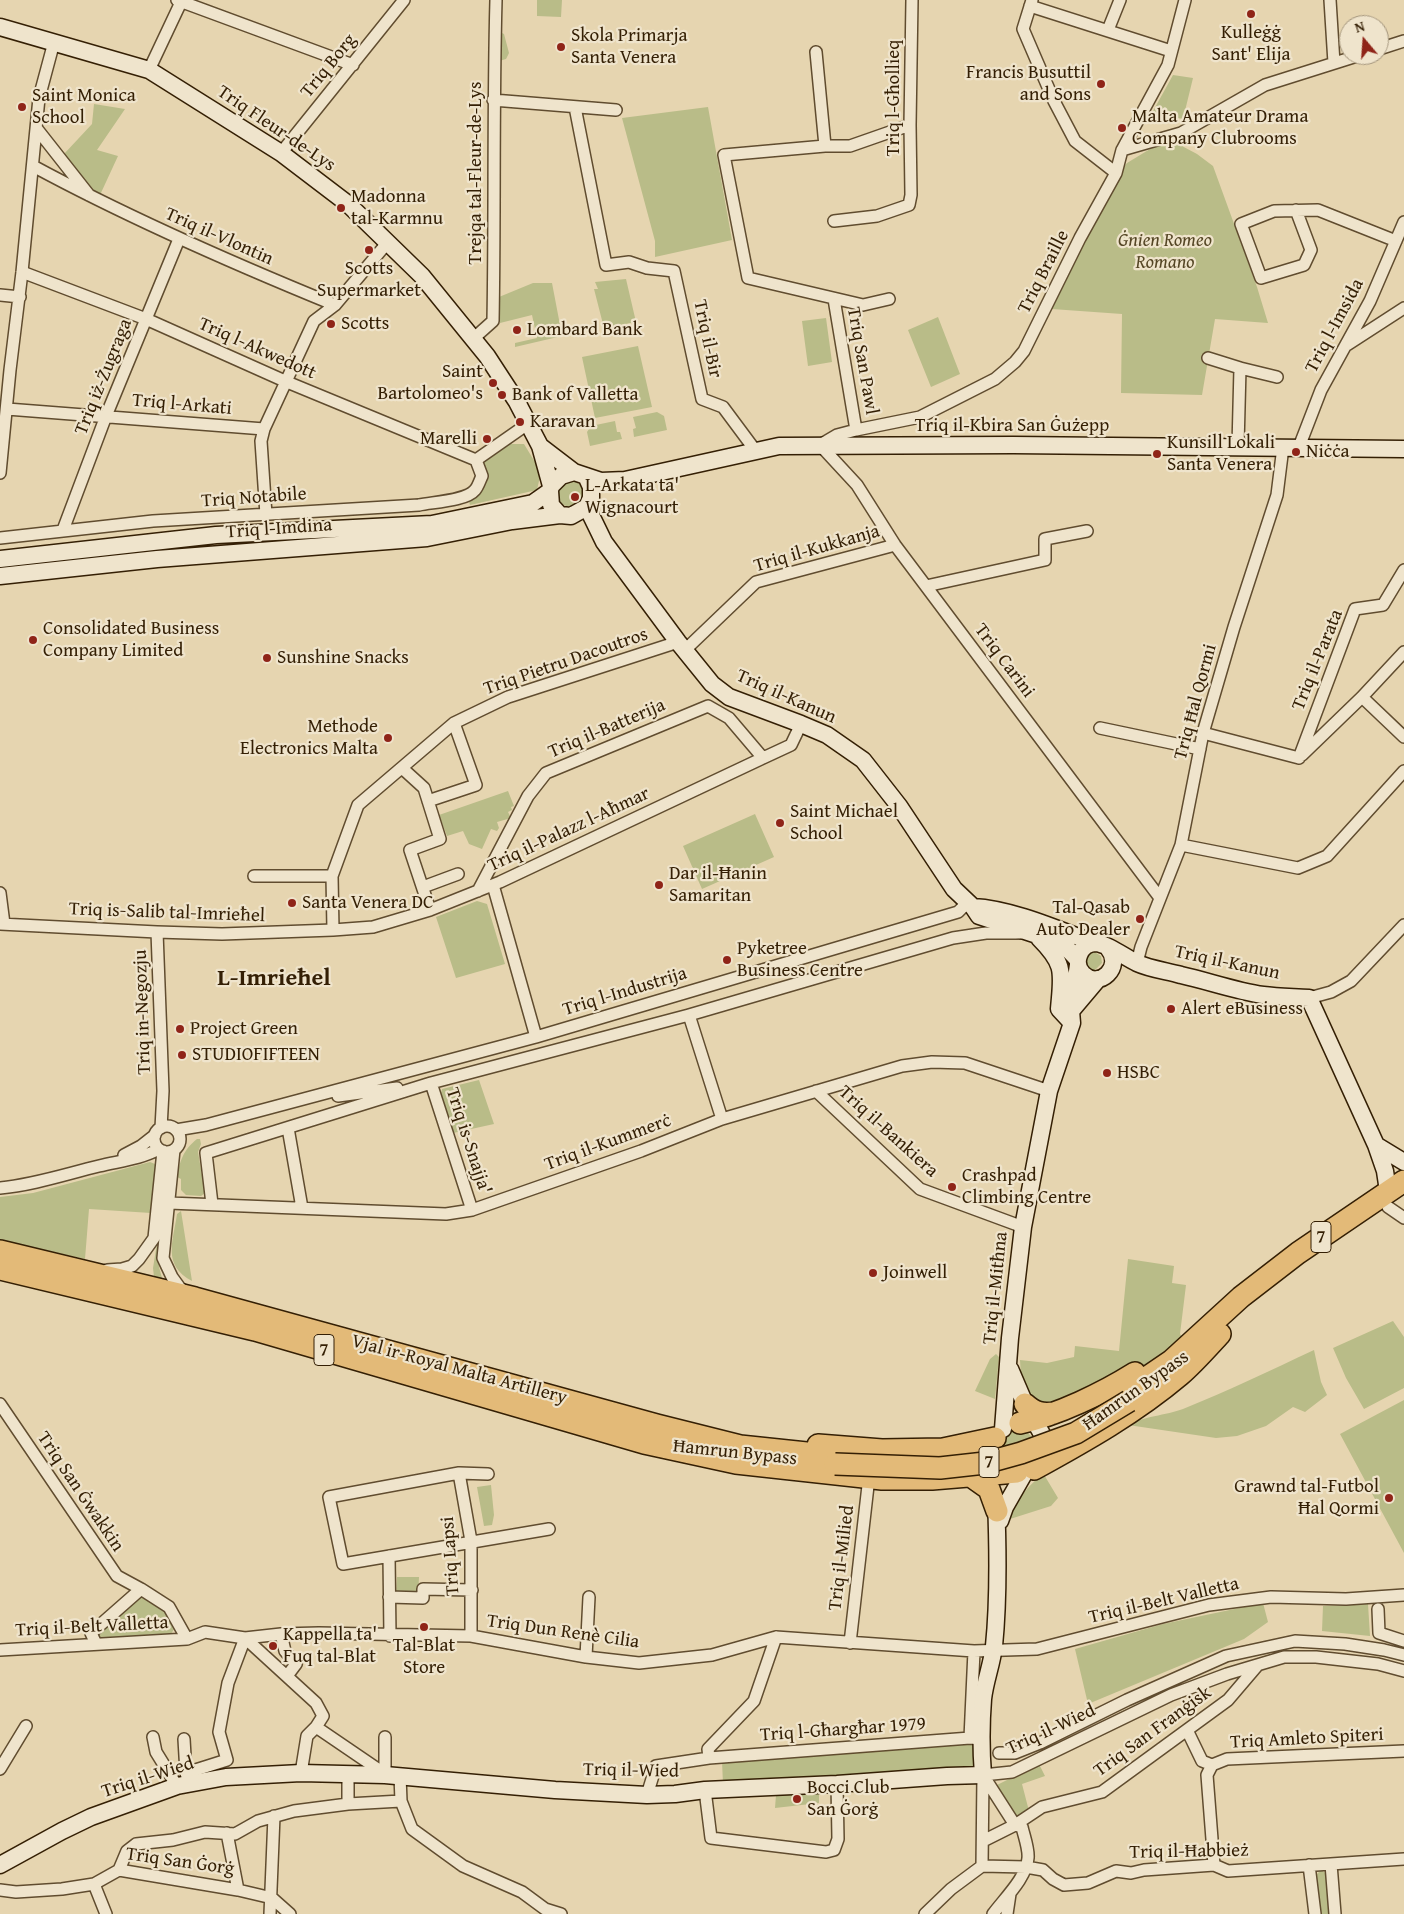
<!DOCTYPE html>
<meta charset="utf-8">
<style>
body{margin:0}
#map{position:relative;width:1404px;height:1914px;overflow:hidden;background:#e6d5b0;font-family:"Gentium Book Plus",serif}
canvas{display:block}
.north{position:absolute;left:1339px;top:15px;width:50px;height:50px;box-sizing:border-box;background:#efe4cc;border:1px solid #a4957c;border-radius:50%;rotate:342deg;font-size:14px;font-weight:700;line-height:20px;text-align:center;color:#341f04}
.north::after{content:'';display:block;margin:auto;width:18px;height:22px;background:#8f2418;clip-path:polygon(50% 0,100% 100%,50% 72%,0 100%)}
</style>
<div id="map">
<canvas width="1404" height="1914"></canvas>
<div class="north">N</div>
</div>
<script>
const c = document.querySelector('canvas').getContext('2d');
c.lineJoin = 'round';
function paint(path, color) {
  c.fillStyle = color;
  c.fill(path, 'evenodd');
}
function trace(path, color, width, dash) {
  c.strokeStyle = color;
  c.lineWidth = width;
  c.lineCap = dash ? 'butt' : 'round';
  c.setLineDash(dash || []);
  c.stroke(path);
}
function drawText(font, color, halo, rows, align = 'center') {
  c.font = font + ' "Gentium Book Plus",serif';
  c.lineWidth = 4.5;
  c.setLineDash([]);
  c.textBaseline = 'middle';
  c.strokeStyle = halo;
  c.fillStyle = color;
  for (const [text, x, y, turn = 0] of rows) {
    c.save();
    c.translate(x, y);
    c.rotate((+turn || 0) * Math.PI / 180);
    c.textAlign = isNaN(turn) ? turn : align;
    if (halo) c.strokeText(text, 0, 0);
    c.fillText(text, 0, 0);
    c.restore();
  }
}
const green = new Path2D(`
 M 537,0 L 562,0 L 561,17 L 537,16 Z
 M 500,32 L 504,34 L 509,53 L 506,59 L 499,61 Z
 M 1173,75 L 1193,78 L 1183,119 L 1152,113 Z
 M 94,104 L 125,109 L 97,150 L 118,156 L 100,195 L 95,194 L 64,154 L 92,124 Z
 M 708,107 L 732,240 L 655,257 L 655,241 L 622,118 Z
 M 1180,145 L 1197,154 L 1213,166 L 1257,287 L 1268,323 L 1215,319 L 1202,395 L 1121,393 L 1122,314 L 1052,309 L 1120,171 L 1127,163 L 1155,146 Z
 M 626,279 L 636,322 L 604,328 L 594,289 L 598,289 L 595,282 Z
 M 533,283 L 552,283 L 560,325 L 555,326 L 556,331 L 560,330 L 562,336 L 515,347 L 515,343 L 537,338 L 532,315 L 500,323 L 499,297 Z
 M 938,317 L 960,374 L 931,387 L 908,330 Z
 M 826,318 L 832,362 L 808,366 L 802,321 Z
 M 638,346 L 652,407 L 595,418 L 582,357 Z
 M 657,412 L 664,416 L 667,430 L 634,437 L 633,429 L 636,428 L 633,417 Z
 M 615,421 L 617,432 L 620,432 L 622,439 L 590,446 L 587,432 L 591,426 Z
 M 508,444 L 524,444 L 541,472 L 537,490 L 470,505 L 469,502 L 476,494 L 484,461 Z
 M558 494a13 13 0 1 1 26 0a13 13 0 1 1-26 0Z
 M 508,791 L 514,806 L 511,807 L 512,810 L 508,812 L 511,818 L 497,822 L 499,828 L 497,831 L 491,829 L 482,849 L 469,844 L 463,831 L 447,836 L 439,815 Z
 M 755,814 L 774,857 L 702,889 L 683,846 Z
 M 477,901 L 487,904 L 505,964 L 456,978 L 436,917 Z
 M 1093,951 L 1101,956 L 1102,963 L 1095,970 L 1089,971 L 1082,957 Z
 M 479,1080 L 494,1124 L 453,1133 L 441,1093 L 442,1089 Z
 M 197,1139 L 200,1139 L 201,1144 L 198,1152 L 205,1193 L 201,1196 L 186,1195 L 181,1190 L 181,1179 L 177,1177 C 180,1161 183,1150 197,1139 Z
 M 150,1162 L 155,1164 L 156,1167 L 151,1213 L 89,1209 L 85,1259 L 0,1240 L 0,1197 L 33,1193 Z
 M 181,1211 L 192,1281 C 162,1265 173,1242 177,1214 Z
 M 157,1243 L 159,1267 L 162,1278 L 154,1277 L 153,1268 Z
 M 1128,1259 L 1174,1266 L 1172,1283 L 1186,1285 L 1180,1334 L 1183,1338 L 1151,1361 L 1115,1382 L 1059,1407 L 1033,1402 L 1021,1376 L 1020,1360 L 1047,1363 L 1074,1357 L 1075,1346 L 1119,1351 Z
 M 1393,1321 L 1404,1337 L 1404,1388 L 1364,1409 L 1346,1378 L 1333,1348 Z
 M 1314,1350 L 1321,1382 L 1327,1395 L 1305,1412 L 1293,1407 L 1266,1426 L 1237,1436 L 1216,1438 L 1128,1425 C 1141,1417 1167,1415 1183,1409 C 1228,1391 1271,1370 1314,1350 Z
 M 996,1354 L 999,1357 L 995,1399 L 975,1391 L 990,1359 Z
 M 1404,1400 L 1404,1553 L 1340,1434 Z
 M 1013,1429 L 1026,1431 L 1035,1440 L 1033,1459 L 1023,1466 L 999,1453 C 998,1443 1005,1432 1013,1429 Z
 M 1043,1473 L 1058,1498 L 1051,1506 L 1010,1519 C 1013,1500 1030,1486 1043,1473 Z
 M 491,1485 L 494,1515 L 492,1525 L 484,1526 L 477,1487 Z
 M 397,1577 L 419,1577 L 418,1597 L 396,1596 Z
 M 139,1595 L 167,1613 L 176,1626 L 171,1634 L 102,1640 L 96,1633 Z
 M 1263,1603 L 1268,1622 L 1244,1639 L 1088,1704 L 1075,1649 L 1163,1624 Z
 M 1368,1604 L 1370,1636 L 1322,1631 L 1323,1606 Z
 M 974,1744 L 975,1767 L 723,1784 L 722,1761 Z
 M 1039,1764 L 1045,1776 L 1022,1784 L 1029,1811 L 1014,1820 L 993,1787 Z
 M 819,1793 L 819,1803 L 775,1808 L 776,1795 Z
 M 1321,1870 L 1327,1874 L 1330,1914 L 1319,1914 L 1315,1876 Z`);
const street = new Path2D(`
 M 177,0 L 353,65
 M 1032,0 L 1023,29 L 1054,101 L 1075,141 L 1116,173
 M 1330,0 L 1334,63
 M 1030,6 L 1171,51
 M 1108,30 L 1120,0
 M 1379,49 L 1404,41
 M 816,52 L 825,146
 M 149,70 L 182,0
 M 493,100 L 616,110
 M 575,107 L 606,265 L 629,262 L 647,268 L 674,271 L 702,399 L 723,407 L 755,450
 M 37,129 L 89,195
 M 1122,150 L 1181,133 L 1265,85 L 1360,55
 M 281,153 L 404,0
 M 33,166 C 131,219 232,263 335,305
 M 1296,210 L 1311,250 L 1304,265 L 1261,278 L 1241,224 L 1274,211 L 1318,210 L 1396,241
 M 834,221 L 877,216 L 909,205 L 911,195 L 910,125 L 912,0
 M 22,272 L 146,319 L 287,382 L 476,460
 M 0,295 L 20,297
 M 834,299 L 856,430
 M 889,299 L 863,305 L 748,278 L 724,155 L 825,146 L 850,146 L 910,125
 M 474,338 L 493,321 C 495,214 493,107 496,0
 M 1347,345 L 1404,308
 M 1208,358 L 1240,368
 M 7,409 L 264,429
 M 1238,446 L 1240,368 L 1277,377
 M 1299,447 L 1321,390 L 1370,301 L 1404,222
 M 476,460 L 529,423
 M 0,473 L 10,370 L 22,272 L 39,98 L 54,42
 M 266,515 L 261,441 L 264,429 L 314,321 L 335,305 L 388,242
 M 63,530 L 106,416 L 179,239
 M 0,538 L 153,521 L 419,505 C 433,502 466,501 475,490 C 478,487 480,480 482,476 L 476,460
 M 926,586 L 1045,560 L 1045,539 L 1087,531
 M 685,650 L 756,582 L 895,545
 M 1362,697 L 1404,737
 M 1100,728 L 1200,749
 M 1203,733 L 1299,758
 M 1302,755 L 1362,697 L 1404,652
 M 1299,758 L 1355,609 L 1383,605 L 1404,570
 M 402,768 L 424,788 L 440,839 L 410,850 L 430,910
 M 428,801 L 476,785 L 454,723
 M 1181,845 L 1298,868 L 1327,856 L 1404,771
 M 254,876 L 332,876
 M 493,885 L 536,1037
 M 423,887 L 458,874
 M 478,891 L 528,796 L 546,773 L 708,706 L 729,718 L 763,758
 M 0,893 L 4,924
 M 1160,898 L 895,545 L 857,485 L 820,445 L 837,435 L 856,430 L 920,417 L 995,379 L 1015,362 L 1024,351 L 1080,238 L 1116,173 L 1122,150 L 1168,65 L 1185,0
 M 0,924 L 157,932 L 222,934 L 333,930 L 373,927 L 430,910 L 500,882 L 763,758 L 791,745 L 801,724
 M 333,930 L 332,876 L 358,805 L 454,723 L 508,697 L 678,642
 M 157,932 L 163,1091 L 161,1128
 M 1137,963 L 1141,947 L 1181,845 L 1203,733 L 1234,627 L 1277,495 L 1283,447
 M 1309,998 L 1331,992 L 1351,981 L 1404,925
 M 689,1015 L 722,1119
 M 431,1083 L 472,1210
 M 816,1091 L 920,1189 L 1023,1227
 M 338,1096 L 397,1088
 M154 1139a13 13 0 1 1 26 0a13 13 0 1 1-26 0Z
 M 288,1128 L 302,1208
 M 176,1130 L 206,1125 L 536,1037 L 958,912 L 968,902
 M 174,1150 L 163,1258 L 172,1277 L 180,1288 L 186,1292
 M 124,1155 L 141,1146 L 155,1135
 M 0,1188 C 33,1185 66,1174 99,1166 C 119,1161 141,1159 159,1149
 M 169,1203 L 446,1214 L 472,1210 L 641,1151 L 722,1119 L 902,1066 L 932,1062 L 965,1063 L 1049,1091
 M 212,1204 L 206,1153 L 431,1083 L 689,1015 L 953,938 L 986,933 L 1020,933
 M 1388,1207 L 1404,1218
 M 107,1270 L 122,1269 L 132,1266 L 139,1259 L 154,1238 L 163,1151
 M 0,1404 L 117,1576 L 141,1589 L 169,1607 L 187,1639
 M 459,1473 L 471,1541 L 471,1636
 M 488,1474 L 459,1473 L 329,1497 L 343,1564 L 549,1529
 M 389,1556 L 390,1636
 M 389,1597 L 423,1598 L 423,1589 L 472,1590
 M 1378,1609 L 1379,1633 L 1404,1641
 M 281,1634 L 285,1651 L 296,1664 L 287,1676
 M 850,1643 L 869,1477
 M 96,1644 L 91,1633 L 141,1589
 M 0,1650 L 187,1639 L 205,1632 L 245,1638 L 281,1634 L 319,1633 L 471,1636 L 586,1657 L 639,1663 L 712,1655 L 776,1637 L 974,1651 L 1037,1649 L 1209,1605 L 1271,1597 L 1346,1599 L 1404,1595
 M 586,1657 L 589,1597
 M 316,1727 L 385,1774
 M 1187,1730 L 1202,1761 L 1212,1765
 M 153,1737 L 156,1752 L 177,1786
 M 385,1737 L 385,1775
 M 970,1738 L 974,1651
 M 184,1739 L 186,1773 L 188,1780
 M 999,1753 L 1015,1753 L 1040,1743 L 1127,1700 L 1226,1656 L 1295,1641 L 1345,1644 L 1384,1650 L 1404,1655
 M 709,1758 L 708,1749 L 754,1701 L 776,1637
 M 1212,1765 L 1227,1759 L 1404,1751
 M 1212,1765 L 1207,1775 L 1214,1865
 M 0,1769 L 26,1726
 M 186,1773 L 227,1760 L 219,1732 L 228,1683 L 245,1638 L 316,1703 L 323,1716 L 316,1727 L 307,1736 L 301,1773
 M 348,1774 L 348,1804
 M 983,1775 L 1012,1772 L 1171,1695 L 1227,1674 L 1284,1657 L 1316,1657 L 1378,1664 L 1404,1671
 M 983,1775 L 1015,1825
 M 400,1776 L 401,1801 L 412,1829 L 463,1866 L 522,1892 L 545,1909 L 561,1914
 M 705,1790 L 711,1838 L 826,1852 L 834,1850 L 838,1839 L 837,1784
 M 647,1795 L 656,1766 L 709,1758 L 970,1738 L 981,1739
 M 227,1833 L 238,1890
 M 983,1841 L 1015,1825 L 1042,1807 L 1102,1792 L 1228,1700 L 1257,1666
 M 1331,1864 L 1335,1914
 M 1309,1865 L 1315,1914
 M 982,1866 L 1026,1867 L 1043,1870 L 1053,1879 L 1064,1885 L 1088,1883 L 1116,1871 L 1131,1873 L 1144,1870 L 1214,1865 L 1228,1871 L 1404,1859
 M 982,1866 L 983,1775
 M 119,1870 L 127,1851 L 136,1844 L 173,1840 L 205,1832 L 235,1834 L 258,1821 L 294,1811 L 348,1804 L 401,1801
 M 94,1884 L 106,1914
 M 0,1890 L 16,1892 L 62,1889 L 94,1884 L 119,1870 L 238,1890 L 272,1898 L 290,1914
 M 270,1914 L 274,1816
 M 925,1914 L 951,1889 L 982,1866
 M 993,1914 C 1004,1899 1027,1877 1028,1858 C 1029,1849 1024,1836 1022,1827 L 1015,1825
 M 1007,1914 L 1010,1894`);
const secondary = new Path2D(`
 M 0,27 L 149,70 L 281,153 L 348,204 L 422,276 L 487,356 L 517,402 L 540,446 L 551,486
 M 540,446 L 574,472
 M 587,507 L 604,542 L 678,642 L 712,684 L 729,697 L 801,724 L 827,735 L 863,760 L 899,806 L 954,889 L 973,907 L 979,916 L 1055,941 L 1065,946 L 1078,960
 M 560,515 L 551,505 L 550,491 L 551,486 L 561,476 L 574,472 L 601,481 L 625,480 L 779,446 L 1013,445 L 1404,449
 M 0,559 L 216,535 L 432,524 L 533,503 L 550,491
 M 0,576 L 157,559 L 427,538 L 512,521 L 560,515 L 571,516 L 587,507 L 591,498 L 591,487 L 586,476
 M 973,907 C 1012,909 1057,929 1094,943
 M 1039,938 C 1066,965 1062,973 1059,1009 L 1072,1023
 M 1108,948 C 1124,967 1099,990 1083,974 C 1072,963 1080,943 1096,943 C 1108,944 1126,958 1137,963 C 1150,969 1167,971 1181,975 C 1208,981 1236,991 1263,995 C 1278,997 1294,997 1309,998 L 1376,1145 L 1385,1171 L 1388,1191
 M 1071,1011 L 1098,979
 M 1376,1145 L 1404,1162
 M 1010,1369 L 1025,1404 L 1043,1436
 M 1003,1429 L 1010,1338 L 1023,1227 L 1049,1091 L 1072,1023 L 1071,1011 L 1078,965
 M 1000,1521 L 1005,1507 L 1025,1472
 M 0,1865 L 62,1831 L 91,1817 L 177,1786 L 226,1777 L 301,1773 L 385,1775 L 555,1790 L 647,1795 L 675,1794 L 705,1790 L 837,1784 L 947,1776 L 983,1775 C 981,1750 981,1724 983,1699 C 985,1681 992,1664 994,1646 C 999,1597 998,1549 996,1500`);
const highway = new Path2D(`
 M 0,1251 L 195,1298 L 657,1425 L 740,1446 L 835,1456
 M 0,1269 L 255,1330 L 644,1443 L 736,1463 L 882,1479 L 932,1479 L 1017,1472
 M 1124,1393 L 1171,1361 L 1241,1297 L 1298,1253 L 1404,1181
 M 1025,1404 C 1034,1412 1041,1415 1054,1413
 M 1020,1423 C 1058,1415 1103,1393 1135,1373
 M 818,1445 L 882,1450 L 943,1449 L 995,1438
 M 1034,1469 C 1085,1441 1135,1413 1180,1375 C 1194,1363 1207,1348 1220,1334
 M 972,1477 L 989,1489 L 997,1511`);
const highwayBridge = new Path2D(`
 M 835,1464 L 940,1468 L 985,1463 L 1021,1453 L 1076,1433 L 1129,1401`);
const markers = [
 [1251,14,5,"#8f2418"],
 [561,47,5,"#8f2418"],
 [1101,84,5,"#8f2418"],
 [22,107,5,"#8f2418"],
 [1122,128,5,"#8f2418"],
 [341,208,5,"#8f2418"],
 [369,250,5,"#8f2418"],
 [331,324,5,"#8f2418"],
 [517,330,5,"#8f2418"],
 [493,383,5,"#8f2418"],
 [502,395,5,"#8f2418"],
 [520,422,5,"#8f2418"],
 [487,439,5,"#8f2418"],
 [1296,452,5,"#8f2418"],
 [1157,454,5,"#8f2418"],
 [575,497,5,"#8f2418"],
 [33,640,5,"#8f2418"],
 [267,658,5,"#8f2418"],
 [388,738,5,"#8f2418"],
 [780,823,5,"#8f2418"],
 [659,885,5,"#8f2418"],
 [292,903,5,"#8f2418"],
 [1140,919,5,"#8f2418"],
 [727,960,5,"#8f2418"],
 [1171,1009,5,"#8f2418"],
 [180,1029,5,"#8f2418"],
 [182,1055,5,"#8f2418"],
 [1107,1073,5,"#8f2418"],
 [952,1187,5,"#8f2418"],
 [873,1273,5,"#8f2418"],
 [1389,1498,5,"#8f2418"],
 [424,1627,5,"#8f2418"],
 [273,1646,5,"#8f2418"],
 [797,1799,5,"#8f2418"]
];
const shields = [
 [1321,1237,20],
 [324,1350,20],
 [989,1462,20]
];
const shieldNames = [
 ["7",1321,1237],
 ["7",324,1350],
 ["7",989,1462]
];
const poiNames = [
 ["Kulleġġ",1251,33,"center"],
 ["Sant' Elija",1251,55,"center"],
 ["Skola Primarja",571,36],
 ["Santa Venera",571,58],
 ["Francis Busuttil",1091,73,"right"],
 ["and Sons",1091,95,"right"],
 ["Saint Monica",32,96],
 ["School",32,118],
 ["Malta Amateur Drama",1132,117],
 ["Company Clubrooms",1132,139],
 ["Madonna",351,197],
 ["tal-Karmnu",351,219],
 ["Scotts",369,269,"center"],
 ["Supermarket",369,291,"center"],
 ["Scotts",341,324],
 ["Lombard Bank",527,330],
 ["Saint",483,372,"right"],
 ["Bartolomeo's",483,394,"right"],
 ["Bank of Valletta",512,395],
 ["Karavan",530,422],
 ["Marelli",477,439,"right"],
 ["Kunsill Lokali",1167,443],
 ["Santa Venera",1167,465],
 ["Niċċa",1306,452],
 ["L-Arkata ta'",585,486],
 ["Wignacourt",585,508],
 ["Consolidated Business",43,629],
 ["Company Limited",43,651],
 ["Sunshine Snacks",277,658],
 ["Methode",378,727,"right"],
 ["Electronics Malta",378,749,"right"],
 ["Saint Michael",790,812],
 ["School",790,834],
 ["Dar il-Ħanin",669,874],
 ["Samaritan",669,896],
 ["Santa Venera DC",302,903],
 ["Tal-Qasab",1130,908,"right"],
 ["Auto Dealer",1130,930,"right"],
 ["Pyketree",737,949],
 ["Business Centre",737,971],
 ["Alert eBusiness",1181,1009],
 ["Project Green",190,1029],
 ["STUDIOFIFTEEN",192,1055],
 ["HSBC",1117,1073],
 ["Crashpad",962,1176],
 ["Climbing Centre",962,1198],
 ["Joinwell",883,1273],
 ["Grawnd tal-Futbol",1379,1487,"right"],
 ["Ħal Qormi",1379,1509,"right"],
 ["Kappella ta'",283,1635],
 ["Fuq tal-Blat",283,1657],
 ["Tal-Blat",424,1646,"center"],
 ["Store",424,1668,"center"],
 ["Bocci Club",807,1788],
 ["San Ġorġ",807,1810]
];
const streetNames = [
 ["Triq Borg",329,66,-51],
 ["Triq l-Għollieq",894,98,-90],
 ["Triq Fleur-de-Lys",276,129,34],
 ["Trejqa tal-Fleur-de-Lys",476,173,-90],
 ["Triq il-Vlontin",219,237,24],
 ["Triq Braille",1044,272,-63],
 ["Triq l-Imsida",1335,326,-62],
 ["Triq il-Bir",707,339,78],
 ["Triq l-Akwedott",257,349,24],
 ["Triq San Pawl",862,361,80],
 ["Triq iż-Żugraga",104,377,-68],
 ["Triq l-Arkati",182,405,5],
 ["Triq il-Kbira San Ġużepp",1012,426],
 ["Triq Notabile",254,498,-4],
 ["Triq l-Imdina",279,529,-4],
 ["Triq il-Kukkanja",817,549,-16],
 ["Triq il-Parata",1318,660,-68],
 ["Triq Carini",1004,661,53],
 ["Triq Pietru Dacoutros",566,662,-19],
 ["Triq il-Kanun",786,697,24],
 ["Triq Ħal Qormi",1196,702,-75],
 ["Triq il-Batterija",607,729,-23],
 ["Triq il-Palazz l-Aħmar",569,830,-25],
 ["Triq is-Salib tal-Imrieħel",167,913,2],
 ["Triq il-Kanun",1227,963,12],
 ["Triq l-Industrija",625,992,-17],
 ["Triq in-Negozju",143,1012,-92],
 ["Triq il-Bankiera",888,1132,42],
 ["Triq is-Snajja'",468,1141,72],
 ["Triq il-Kummerċ",608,1143,-20],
 ["Triq il-Mitħna",996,1288,-84],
 ["Vjal ir-Royal Malta Artillery",459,1370,15],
 ["Ħamrun Bypass",1136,1391,-35],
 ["Ħamrun Bypass",735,1453,6],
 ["Triq San Ġwakkin",80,1492,56],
 ["Triq Lapsi",451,1556,-94],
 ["Triq il-Milied",842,1558,-83],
 ["Triq il-Belt Valletta",1164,1601,-13],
 ["Triq il-Belt Valletta",92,1627,-3],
 ["Triq Dun Renè Cilia",563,1632,8],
 ["Triq l-Għargħar 1979",843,1730,-4],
 ["Triq il-Wied",1051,1730,-25],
 ["Triq San Franġisk",1153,1732,-36],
 ["Triq Amleto Spiteri",1307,1739,-3],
 ["Triq il-Wied",631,1771,1],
 ["Triq il-Wied",148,1778,-18],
 ["Triq il-Ħabbież",1189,1852,-1],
 ["Triq San Ġorġ",180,1862,8]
];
const parkNames = [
 ["Ġnien Romeo",1165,241],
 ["Romano",1165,263]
];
const districtNames = [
 ["L-Imrieħel",274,979]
];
paint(green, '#b9bc88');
trace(street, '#604c2f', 14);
trace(secondary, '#341f04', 19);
trace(highway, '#341f04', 24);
trace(street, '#efe4cc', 11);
trace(secondary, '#efe4cc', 16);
trace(highway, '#e3ba78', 21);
trace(highwayBridge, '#341f04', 24, []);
trace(highwayBridge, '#e3ba78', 21);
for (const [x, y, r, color] of markers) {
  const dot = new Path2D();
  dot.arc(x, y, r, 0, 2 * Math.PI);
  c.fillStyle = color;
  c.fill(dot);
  trace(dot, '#efe4cc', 2);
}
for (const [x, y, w] of shields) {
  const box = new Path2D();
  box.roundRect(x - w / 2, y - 15.5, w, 31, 4);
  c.fillStyle = '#efe4cc';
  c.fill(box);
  trace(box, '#341f04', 1);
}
drawText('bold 18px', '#341f04', null, shieldNames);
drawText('19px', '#341f04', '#efe4cc', poiNames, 'left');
drawText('19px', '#341f04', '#efe4cc', streetNames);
drawText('italic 19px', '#554625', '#efe4cc', parkNames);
drawText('bold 24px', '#341f04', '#efe4cc', districtNames);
</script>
